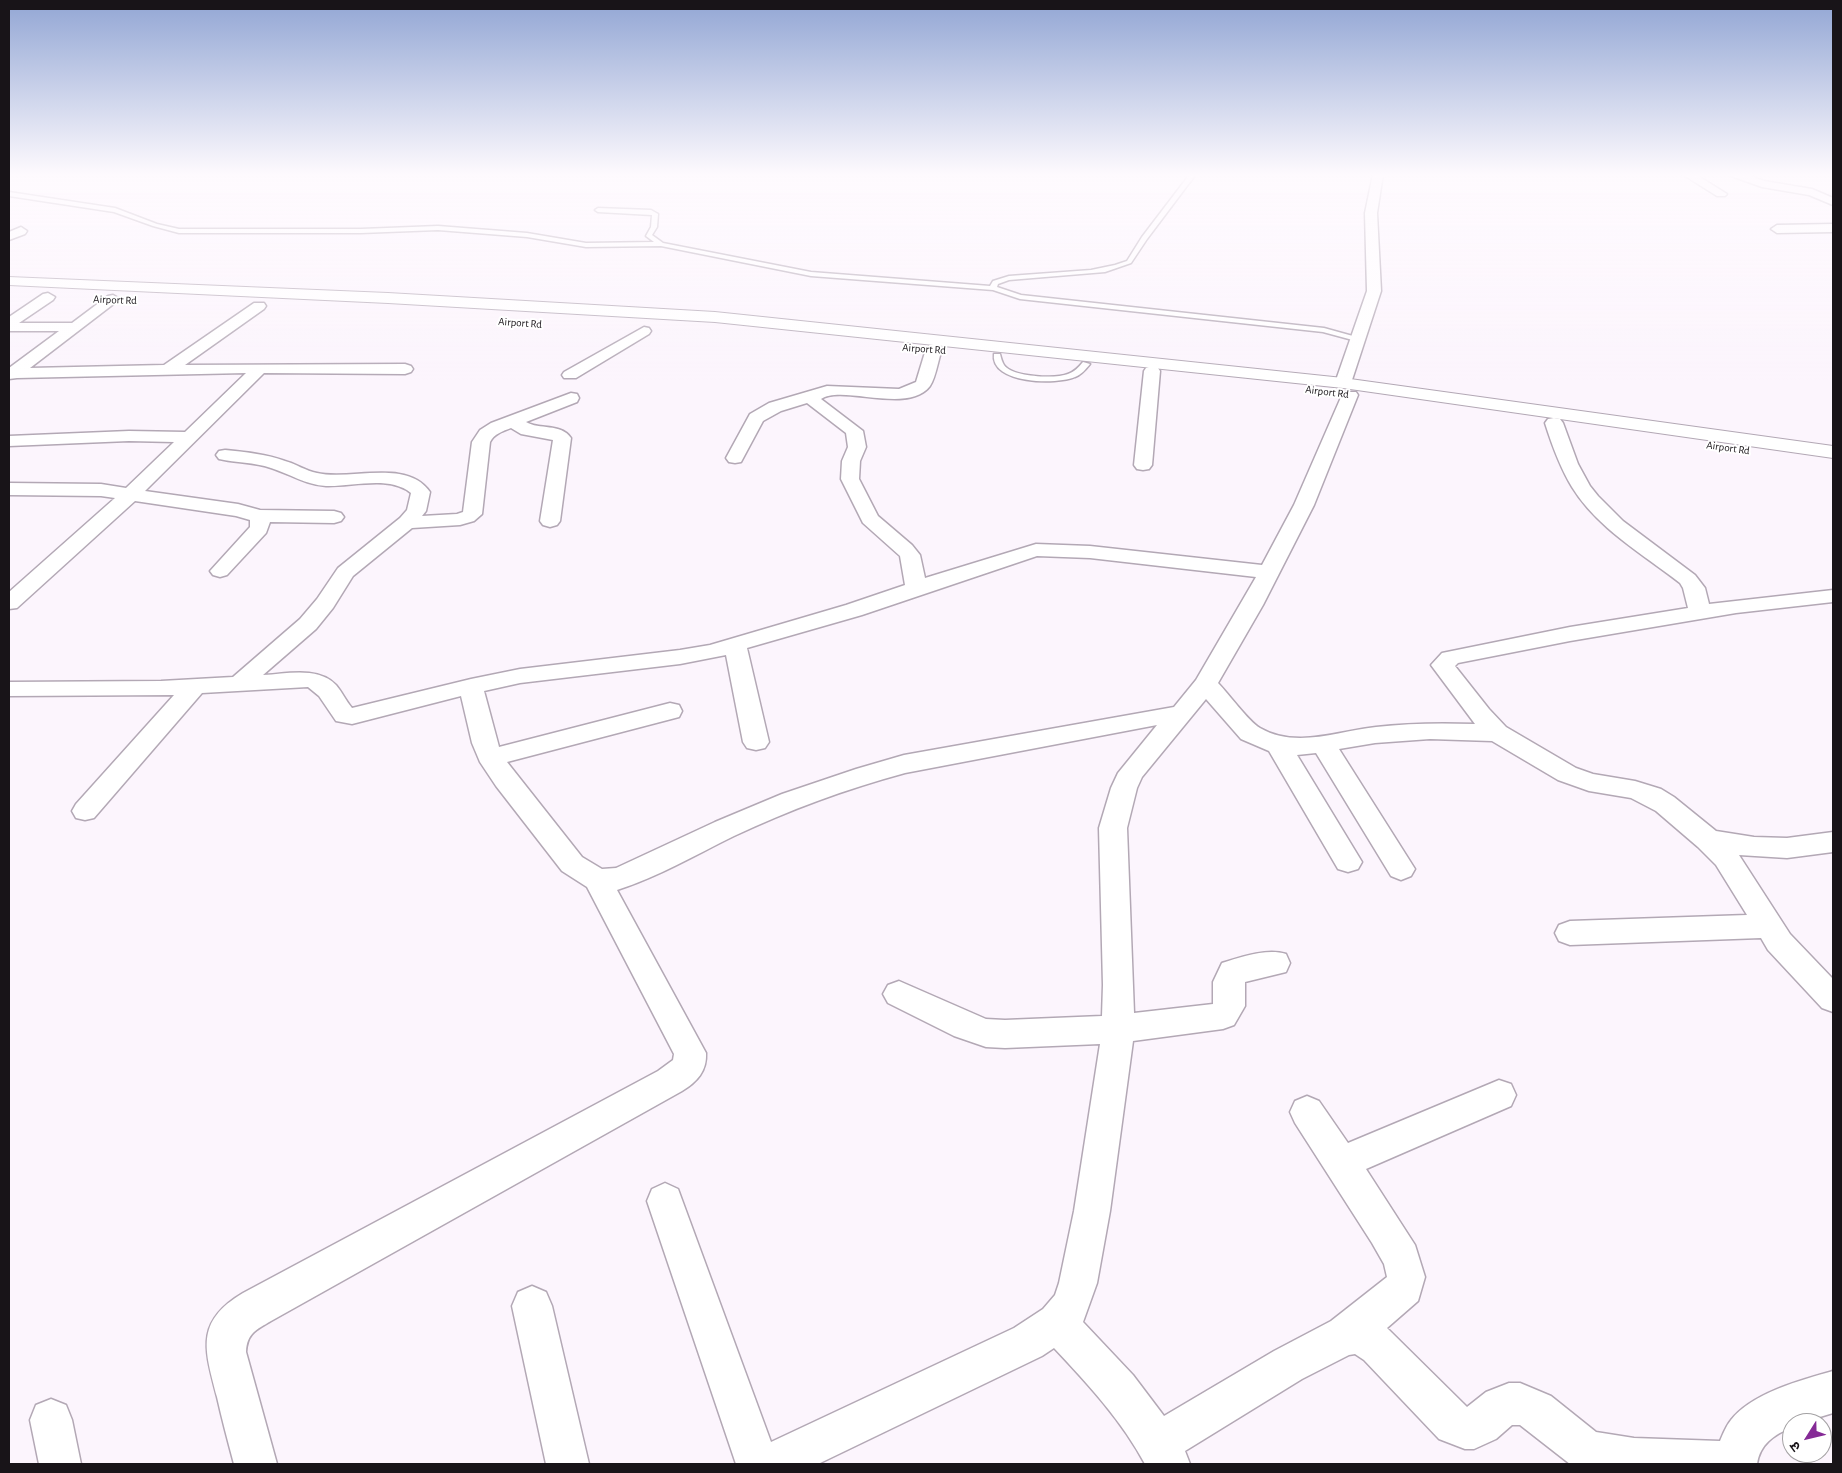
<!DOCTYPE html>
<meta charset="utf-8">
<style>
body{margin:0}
#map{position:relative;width:1842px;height:1473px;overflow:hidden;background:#fcf5fd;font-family:"Alegreya Sans","Noto Sans Devanagari",sans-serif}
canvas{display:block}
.frame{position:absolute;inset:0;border:10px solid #181418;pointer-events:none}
.north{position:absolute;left:1782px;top:1413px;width:50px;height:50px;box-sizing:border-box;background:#fff;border:1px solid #a3a1a3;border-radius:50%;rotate:234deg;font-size:14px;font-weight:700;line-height:20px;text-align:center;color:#181418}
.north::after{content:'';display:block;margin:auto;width:18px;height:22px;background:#852a96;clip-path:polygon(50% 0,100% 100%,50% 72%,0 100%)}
</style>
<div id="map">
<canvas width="1842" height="1473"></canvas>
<div class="frame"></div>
<div class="north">उ</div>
</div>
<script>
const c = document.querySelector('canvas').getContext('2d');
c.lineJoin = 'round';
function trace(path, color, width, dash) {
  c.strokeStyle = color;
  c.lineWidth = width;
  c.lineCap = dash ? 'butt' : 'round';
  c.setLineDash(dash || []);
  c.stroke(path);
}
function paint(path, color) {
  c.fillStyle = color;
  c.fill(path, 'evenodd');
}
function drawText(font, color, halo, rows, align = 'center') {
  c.font = font + ' "Alegreya Sans",sans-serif';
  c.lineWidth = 4;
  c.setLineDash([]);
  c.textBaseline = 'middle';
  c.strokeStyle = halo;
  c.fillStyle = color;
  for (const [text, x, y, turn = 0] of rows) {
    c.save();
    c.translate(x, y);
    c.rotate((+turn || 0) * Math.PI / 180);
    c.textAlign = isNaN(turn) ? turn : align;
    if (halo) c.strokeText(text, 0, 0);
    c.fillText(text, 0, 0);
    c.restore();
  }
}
const service = new Path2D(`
 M 1190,174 L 1196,174 L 1147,239 L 1131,263 L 1105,272 L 1009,280 L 998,284 L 997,287 L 1021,295 L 1324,328 L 1360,338 L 1360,342 L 1323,332 L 1020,299 L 993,290 L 811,276 L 661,246 L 586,247 L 527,237 L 438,230 L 361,233 L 179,233 L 153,226 L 114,212 L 9,196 L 9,192 L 115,208 L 157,224 L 179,229 L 361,229 L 438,226 L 527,233 L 586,243 L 654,242 L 646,236 L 651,227 L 652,215 L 598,212 L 595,210 L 598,208 L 651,210 L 658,214 L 657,227 L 652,235 L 663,243 L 811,272 L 990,286 L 993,281 L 1009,276 L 1091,270 L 1115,265 L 1127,261 L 1142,237 Z
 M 994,354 L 1000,354 C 1001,358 1002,362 1004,365 C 1012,377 1055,379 1068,374 C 1074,372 1079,367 1083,362 L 1090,364 C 1086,369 1081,375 1075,377 C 1057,385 990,384 994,354 Z`);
const minor = new Path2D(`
 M 1373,174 L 1383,174 L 1377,213 L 1381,291 L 1351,383 L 1349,386 L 1337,386 L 1335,383 L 1367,291 L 1365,213 Z
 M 1682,174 L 1695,174 L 1727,194 L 1725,196 L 1717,196 Z
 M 1730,174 L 1745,174 L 1764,181 L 1812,189 L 1833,198 L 1833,205 L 1809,195 L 1762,187 L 1731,176 Z
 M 1833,224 L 1833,232 L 1777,233 L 1771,229 L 1777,225 Z
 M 21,227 L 27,231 L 25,234 L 9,240 L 9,232 Z
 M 48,293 L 55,297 L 53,300 L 19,323 L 72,323 L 108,296 L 113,295 L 120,299 L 30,368 L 164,365 L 254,303 L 264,303 L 266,306 L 264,309 L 185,365 L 405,364 L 411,366 L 413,369 L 411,372 L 405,374 L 264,373 L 145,491 L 238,504 L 260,510 L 334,511 L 341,513 L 344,517 L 341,521 L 334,523 L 270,522 L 266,533 L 227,575 L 220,577 L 213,575 L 210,571 L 250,527 L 250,520 L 236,516 L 135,501 L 17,608 L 9,609 L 9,592 L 115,498 L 101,496 L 9,495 L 9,483 L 101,484 L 126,488 L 174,442 L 129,441 L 9,446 L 9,436 L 129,431 L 185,432 L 246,373 L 17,378 L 9,379 L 9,368 L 59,331 L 9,331 L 9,317 L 43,294 Z
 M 644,327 L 649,328 L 651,331 L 649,334 L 576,378 L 564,378 L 562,375 L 564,372 Z
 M 934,344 L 939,346 L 942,349 C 938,360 936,377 930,386 C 908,415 842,384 821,399 L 863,431 L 866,447 L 860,461 L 859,479 L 878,516 L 912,545 L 920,555 L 925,578 L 1036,544 L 1090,546 L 1262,565 L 1294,505 L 1342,395 L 1344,392 L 1356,392 L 1358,395 L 1314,505 L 1263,605 L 1218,683 C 1229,694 1248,721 1260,728 C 1296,749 1338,731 1376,727 C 1409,723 1442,723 1475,724 L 1431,665 L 1442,653 L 1570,627 L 1688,608 L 1683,588 L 1680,583 C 1643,554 1597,528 1572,487 C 1560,467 1552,445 1545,423 L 1548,419 L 1554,418 L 1560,419 L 1563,423 L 1578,464 L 1590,486 L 1598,496 L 1623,521 L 1695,575 L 1705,588 L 1709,604 L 1833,590 L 1833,602 L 1736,613 L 1570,641 L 1458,663 L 1455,666 L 1489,709 L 1506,727 L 1576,768 L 1593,774 L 1635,781 L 1661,789 L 1674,797 L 1716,831 L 1754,837 L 1787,838 L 1833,832 L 1833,852 L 1787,858 L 1739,855 L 1790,934 L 1833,979 L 1833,1012 L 1822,1008 L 1768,950 L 1761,938 L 1570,945 L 1559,941 L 1555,933 L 1559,925 L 1570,921 L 1747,915 L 1716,865 L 1698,847 L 1656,811 L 1631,798 L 1589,791 L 1558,780 L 1492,741 L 1430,739 L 1375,743 L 1339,749 L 1415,869 L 1411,876 L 1401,880 L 1391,876 L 1316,753 L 1297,755 L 1362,862 L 1358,869 L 1348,872 L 1338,869 L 1269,751 L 1241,739 L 1206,699 L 1142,777 L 1137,788 L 1127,828 L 1134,1013 L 1213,1004 L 1213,982 L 1222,963 C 1241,957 1267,948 1286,954 L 1290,963 L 1286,972 L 1245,982 L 1245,1006 L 1234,1025 L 1223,1029 L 1133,1041 L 1110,1211 L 1097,1283 L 1083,1322 L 1133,1375 L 1164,1416 L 1274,1351 L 1331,1321 L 1387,1277 L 1384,1264 L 1372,1243 L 1295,1123 L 1290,1112 L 1295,1101 L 1307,1096 L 1319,1101 L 1348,1143 L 1499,1080 L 1511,1084 L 1516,1095 L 1511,1106 L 1366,1169 L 1415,1245 L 1425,1277 L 1418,1301 L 1387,1328 L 1467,1407 L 1486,1392 L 1509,1383 L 1520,1383 L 1551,1396 L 1596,1432 L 1634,1438 L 1720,1441 C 1723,1434 1726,1426 1731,1420 C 1752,1393 1801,1380 1833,1371 L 1833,1413 L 1800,1423 L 1792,1423 L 1792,1427 C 1774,1435 1760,1444 1757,1464 L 1570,1464 L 1520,1425 L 1512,1425 L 1496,1439 L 1474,1449 L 1465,1449 L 1439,1439 L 1364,1360 L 1355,1354 L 1349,1355 L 1302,1379 L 1185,1451 L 1190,1464 L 1145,1464 C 1122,1421 1088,1384 1054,1348 L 1042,1356 L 818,1464 L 736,1464 L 647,1201 L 652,1189 L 665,1183 L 678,1189 L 771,1442 L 1014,1328 L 1043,1309 L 1055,1295 L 1059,1283 L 1074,1211 L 1100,1044 L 1005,1048 L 986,1047 L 954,1036 L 888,1003 L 883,994 L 888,985 L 899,981 L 986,1019 L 1005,1020 L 1102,1016 L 1103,985 L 1099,828 L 1111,788 L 1118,773 L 1157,725 L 905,773 C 846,789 789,810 734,836 C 695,855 658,877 617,890 L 706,1053 C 707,1071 697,1082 682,1091 L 271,1321 C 256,1330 247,1333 246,1352 L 277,1464 L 234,1464 C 228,1442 222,1419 217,1397 C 205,1350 194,1322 243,1293 L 658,1071 L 673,1060 L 674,1054 L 587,887 L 562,871 L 496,786 L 480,762 L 472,743 L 461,696 L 352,724 L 336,721 L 319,696 L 308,687 L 202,693 L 94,818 L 85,820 L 76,818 L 72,811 L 76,804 L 174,695 L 9,696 L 9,682 L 161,681 L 233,677 L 300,619 L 317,599 L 338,568 L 400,518 L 407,510 L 411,493 C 389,475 352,487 326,486 C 306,485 290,474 271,468 C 254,462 236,463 219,459 L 216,455 L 219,451 L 225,450 C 245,452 266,454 285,461 C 296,464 306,471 317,473 C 350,481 407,458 430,492 L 426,511 L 422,516 L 457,514 L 463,512 L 472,442 L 480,430 L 491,423 L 571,393 L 577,394 L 579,398 L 577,402 L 526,422 C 539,430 561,423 571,438 L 560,521 L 557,525 L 550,527 L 543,525 L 540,521 L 553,440 L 521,434 L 511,428 C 503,431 494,434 490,442 L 482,514 L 474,521 L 460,525 L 412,528 L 353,576 L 333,608 L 316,629 L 263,675 C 286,674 318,666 336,685 C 342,692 346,701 352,708 L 471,679 L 520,669 L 680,650 L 710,645 L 846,605 L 905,585 L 900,556 L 863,523 L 841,479 L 842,461 L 848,447 L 846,433 L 807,403 L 781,411 L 763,421 L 741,462 L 735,463 L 729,462 L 726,458 L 750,414 L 769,403 L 827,386 L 899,389 L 916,382 L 926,349 L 929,346 ZM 1037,556 L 1090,558 L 1256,577 L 1196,680 L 1174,707 L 904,755 L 856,769 L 782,794 L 715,822 L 616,868 L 602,869 L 582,857 L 507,762 L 679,717 L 682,711 L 679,705 L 670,703 L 499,747 L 498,743 L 484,691 L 520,683 L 680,664 L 726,655 L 743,742 L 747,748 L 756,750 L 765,748 L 769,742 L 747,648 L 862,615 Z
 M 1152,366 L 1158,368 L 1160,371 L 1152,465 L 1149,469 L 1143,470 L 1137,469 L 1134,465 L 1144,371 L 1146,368 Z
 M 532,1286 L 546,1292 L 552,1306 L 589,1464 L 546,1464 L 512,1306 L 518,1292 Z
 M 51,1399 L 66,1405 L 72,1420 L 81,1464 L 39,1464 L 30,1420 L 36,1405 Z`);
const primary = new Path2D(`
 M 9,277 L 388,293 L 715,312 L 1343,378 L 1833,446 L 1833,458 L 1343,388 L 715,322 L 388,303 L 9,285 Z`);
const farStreetnames = [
 ["Airport Rd",115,300,2],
 ["Airport Rd",520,323,4],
 ["Airport Rd",924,349,4],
 ["Airport Rd",1327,392,7],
 ["Airport Rd",1728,448,8]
];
trace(service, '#b3a8b5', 3);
trace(minor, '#b3a8b5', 3);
trace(primary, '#b3a8b5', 2);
paint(service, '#fff');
paint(minor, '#fff');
paint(primary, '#fff');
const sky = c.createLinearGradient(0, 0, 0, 380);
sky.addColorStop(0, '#92a6d4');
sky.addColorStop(0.46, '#fefafe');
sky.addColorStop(1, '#fefafe00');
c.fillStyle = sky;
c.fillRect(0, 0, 1842, 380);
drawText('11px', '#181418', '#fff', farStreetnames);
</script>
